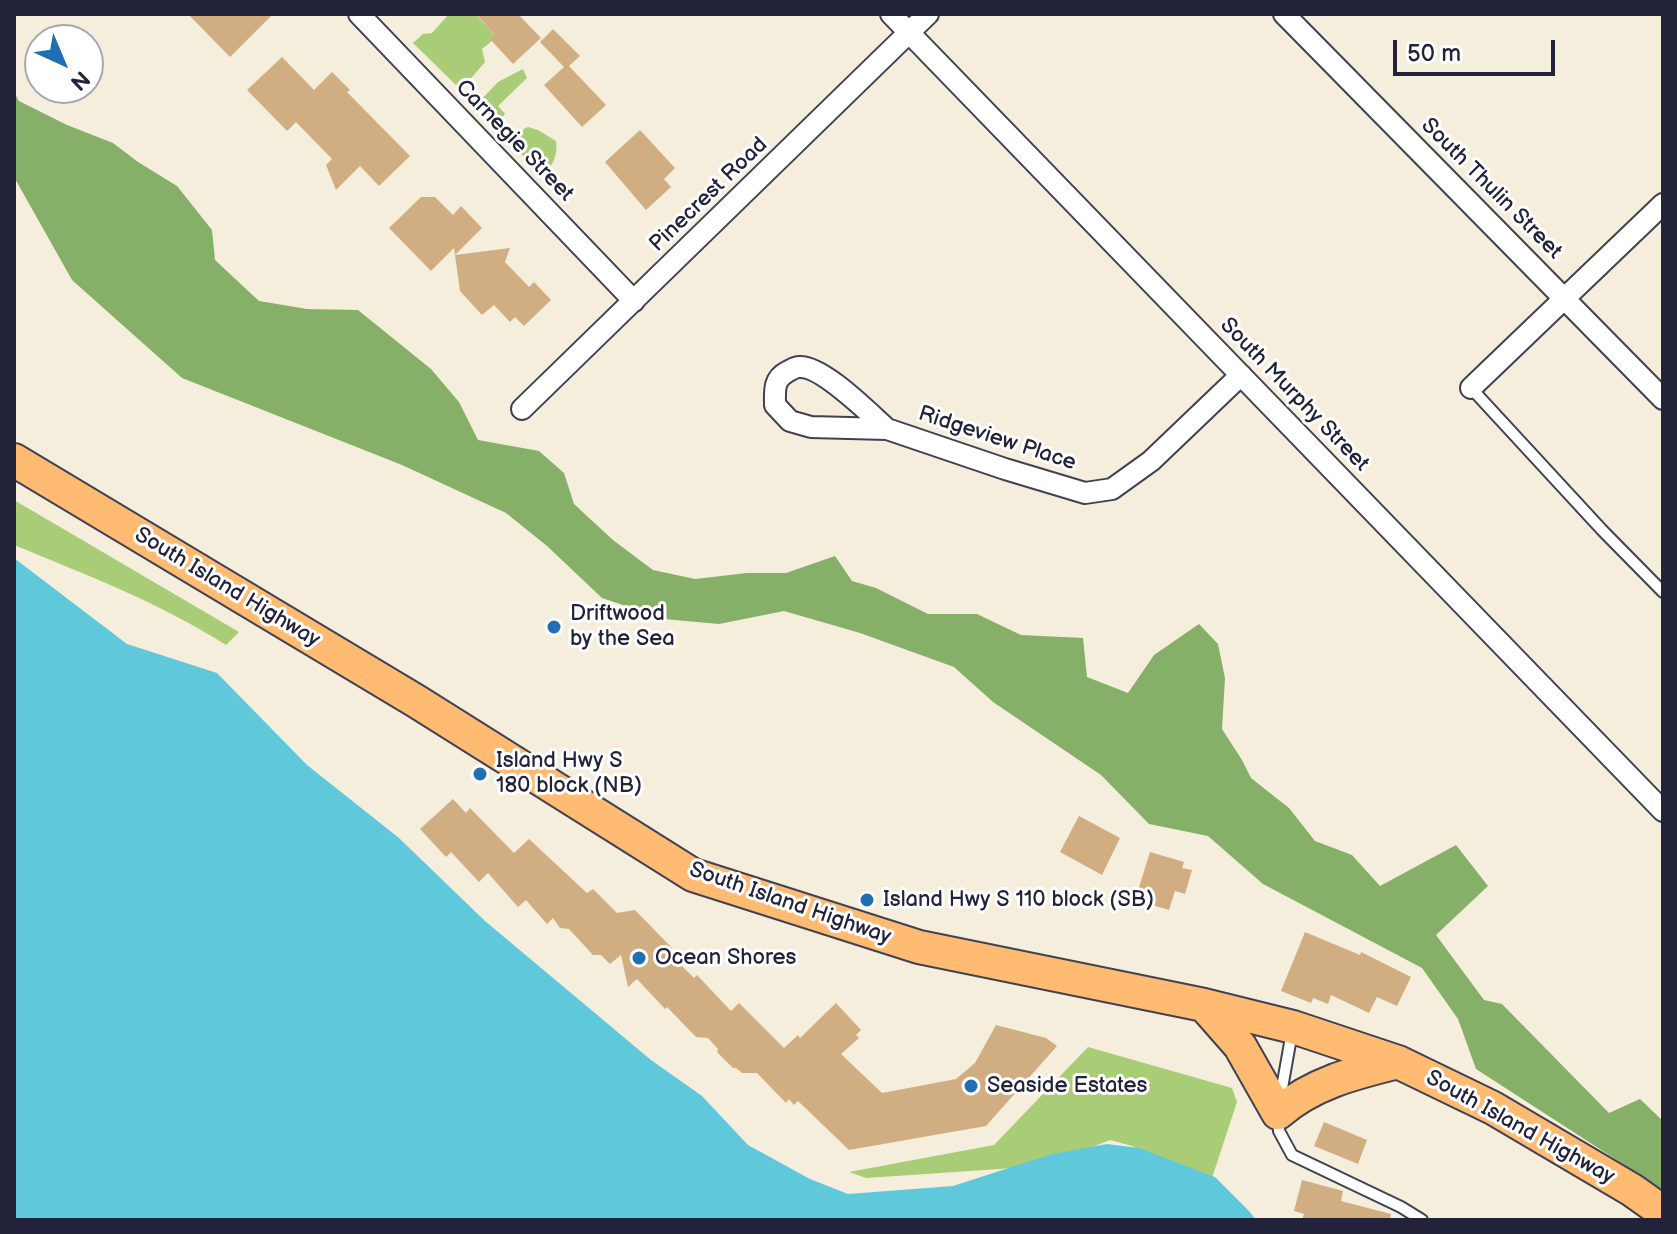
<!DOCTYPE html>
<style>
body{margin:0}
#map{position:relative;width:1677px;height:1234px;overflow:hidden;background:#f5eedc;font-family:"Balsamiq Sans",sans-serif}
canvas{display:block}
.frame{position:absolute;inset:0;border:16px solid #22223b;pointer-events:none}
.north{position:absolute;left:24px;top:24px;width:80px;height:80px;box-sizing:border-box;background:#fff;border:2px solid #a7a7b1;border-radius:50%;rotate:136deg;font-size:22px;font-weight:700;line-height:32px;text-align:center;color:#22223b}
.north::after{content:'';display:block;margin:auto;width:28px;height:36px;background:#1f6fb2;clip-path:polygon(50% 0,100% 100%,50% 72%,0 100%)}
.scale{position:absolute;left:1393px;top:40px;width:162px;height:36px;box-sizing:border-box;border:4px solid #22223b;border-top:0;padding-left:10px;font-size:24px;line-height:28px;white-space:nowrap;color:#22223b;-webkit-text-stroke:6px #fff;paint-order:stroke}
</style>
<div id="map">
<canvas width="1677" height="1234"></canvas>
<div class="frame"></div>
<div class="north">N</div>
<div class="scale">50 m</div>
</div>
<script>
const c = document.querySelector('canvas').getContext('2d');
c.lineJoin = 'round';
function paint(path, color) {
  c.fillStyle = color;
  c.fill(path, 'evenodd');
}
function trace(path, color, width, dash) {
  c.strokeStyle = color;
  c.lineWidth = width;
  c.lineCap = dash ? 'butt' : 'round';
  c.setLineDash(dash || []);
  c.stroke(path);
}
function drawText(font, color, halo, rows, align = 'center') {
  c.font = font + ' "Balsamiq Sans",sans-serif';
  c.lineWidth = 6;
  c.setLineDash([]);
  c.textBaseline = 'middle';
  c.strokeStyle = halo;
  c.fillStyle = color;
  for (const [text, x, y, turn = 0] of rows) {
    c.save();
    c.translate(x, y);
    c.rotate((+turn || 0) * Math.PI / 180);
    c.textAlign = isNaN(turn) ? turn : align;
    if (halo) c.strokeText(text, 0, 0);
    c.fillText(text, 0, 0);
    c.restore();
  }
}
const green = new Path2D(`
 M 449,14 L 478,14 L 478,17 L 494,34 L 489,38 L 492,41 L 482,49 L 485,62 L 461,90 L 413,43 L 423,34 L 432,33 Z
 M 523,69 L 527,78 L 498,106 L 505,114 L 495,128 L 475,106 L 498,82 Z
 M 528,127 L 538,130 L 556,141 C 558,155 553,169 540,174 L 512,144 L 524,129 Z
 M 14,500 L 239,632 L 226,645 C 160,603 87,575 14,545 Z
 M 1088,1047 L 1232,1088 L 1237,1102 L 1211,1181 L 1199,1174 L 1132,1146 L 1110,1140 L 1044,1166 L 866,1178 L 849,1172 L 994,1145 Z`);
const forest = new Path2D(`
 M 14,92 L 19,101 L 67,125 L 113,143 L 138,162 L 177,186 L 212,230 L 215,260 L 259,301 L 307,309 L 358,310 L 431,369 L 459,402 L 478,440 L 539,451 L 564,473 L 574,504 L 613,540 L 653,570 L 695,579 L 747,573 L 786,573 L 835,556 L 852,581 L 876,588 L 928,614 L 977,614 L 1021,635 L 1083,638 L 1087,677 L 1128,693 L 1154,655 L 1199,624 L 1218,644 L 1225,678 L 1222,729 L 1242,760 L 1251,778 L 1289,808 L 1315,841 L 1352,855 L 1380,886 L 1456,845 L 1488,886 L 1436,935 L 1484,1000 L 1502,1004 L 1609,1113 L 1640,1099 L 1663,1121 L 1663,1190 L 1476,1069 L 1458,1019 L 1422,968 L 1263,884 L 1208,836 L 1149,824 L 1101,775 L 993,702 L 954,667 L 860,633 L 784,611 L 719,624 L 664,619 L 602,598 L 547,546 L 506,513 L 402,465 L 182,378 L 72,280 L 14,177 Z`);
const water = new Path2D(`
 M 14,558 L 127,644 L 217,673 L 307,765 L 399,838 L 485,921 L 651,1060 L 702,1096 L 748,1145 L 810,1179 L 848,1194 L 953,1186 L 1052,1154 L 1107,1144 L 1139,1148 L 1215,1177 L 1249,1211 L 1256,1220 L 14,1220 Z`);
const building = new Path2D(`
 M 188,14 L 273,14 L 230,57 Z
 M 476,14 L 518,14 L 541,38 L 513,64 L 489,38 L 494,34 Z
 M 553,29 L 580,56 L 569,66 L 606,105 L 582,127 L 544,85 L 564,67 L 540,42 Z
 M 282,57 L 314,90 L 332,72 L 350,90 L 347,92 L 410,156 L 379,186 L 360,166 L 336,190 L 326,165 L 332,159 L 296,122 L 287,131 L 247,90 Z
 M 640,130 L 675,168 L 664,179 L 671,187 L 646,210 L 605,162 Z
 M 421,197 L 435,197 L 453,215 L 461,206 L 482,228 L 455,255 L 510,248 L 505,262 L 529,287 L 534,282 L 551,300 L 524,326 L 515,317 L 510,322 L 494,305 L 482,315 L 460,291 L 454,248 L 431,271 L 389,228 Z
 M 453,799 L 466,813 L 470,808 L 514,853 L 529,839 L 587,893 L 593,889 L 617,913 L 635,910 L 672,948 L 668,952 L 694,978 L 697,975 L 731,1011 L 739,1003 L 784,1048 L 798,1035 L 800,1038 L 836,1003 L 861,1030 L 856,1035 L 859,1038 L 841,1054 L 882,1093 L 956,1079 L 975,1063 L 996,1025 L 1046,1038 L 1057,1046 L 986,1126 L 849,1150 L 798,1101 L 794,1105 L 789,1099 L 786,1103 L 757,1073 L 742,1073 L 736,1068 L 733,1068 L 717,1052 L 718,1049 L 708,1038 L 696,1037 L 667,1007 L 665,1009 L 637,979 L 628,987 L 621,955 L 610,964 L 601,955 L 593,955 L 569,929 L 560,928 L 553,918 L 547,924 L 526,900 L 518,907 L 488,873 L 479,882 L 451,852 L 446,857 L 420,829 Z
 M 1079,816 L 1120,838 L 1102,875 L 1060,852 Z
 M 1150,852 L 1184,862 L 1182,868 L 1192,870 L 1185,894 L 1175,891 L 1169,910 L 1135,900 Z
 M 1305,932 L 1360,955 L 1361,952 L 1411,977 L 1397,1006 L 1377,997 L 1369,1013 L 1331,995 L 1328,1004 L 1313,998 L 1311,1003 L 1281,991 Z
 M 1324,1122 L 1367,1140 L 1358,1164 L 1314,1146 Z
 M 1302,1180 L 1343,1191 L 1341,1201 L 1391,1214 L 1390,1220 L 1302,1220 L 1304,1214 L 1294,1211 Z`);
const lane = new Path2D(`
 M 1471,388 L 1602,530 L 1663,592
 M 1280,1099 L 1292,1032
 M 1278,1115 L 1279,1131 L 1292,1155 L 1401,1207 L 1422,1220`);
const street = new Path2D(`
 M 359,14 L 634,301
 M 891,14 L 1663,811
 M 1284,14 L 1663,399
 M 1471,388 L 1663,204
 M 522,409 L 928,14
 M 887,429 C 870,414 822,365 799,367 C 795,367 791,370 787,372 C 773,379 775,392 775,405 L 790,421 L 811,427 L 887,429 L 1005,469 L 1085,493 L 1112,489 L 1151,461 L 1241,375`);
const primary = new Path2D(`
 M 14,460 L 416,701 L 693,875 L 919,947 L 1204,1005 L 1293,1027 L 1398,1062 L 1493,1108 L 1632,1190 L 1663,1212
 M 1204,1005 L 1240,1046 L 1278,1113 C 1313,1083 1354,1073 1398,1062`);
const markers = [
 [554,627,8,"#1f6fb2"],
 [480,774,8,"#1f6fb2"],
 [867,900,8,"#1f6fb2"],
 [639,958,8,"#1f6fb2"],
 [971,1086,8,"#1f6fb2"]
];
const streetNames = [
 ["Carnegie Street",514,141,46],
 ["South Thulin Street",1491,189,45],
 ["Pinecrest Road",709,195,-44],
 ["South Murphy Street",1294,395,46],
 ["Ridgeview Place",997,439,18],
 ["South Island Highway",227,588,31],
 ["South Island Highway",790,904,19],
 ["South Island Highway",1520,1128,29]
];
const poiNames = [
 ["Driftwood",570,614],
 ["by the Sea",570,639],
 ["Island Hwy S",496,761],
 ["180 block (NB)",496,786],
 ["Island Hwy S 110 block (SB)",883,900],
 ["Ocean Shores",655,958],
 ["Seaside Estates",987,1086]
];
paint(green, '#a9cd77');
paint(forest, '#86b068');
paint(water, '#5fc9db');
paint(building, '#d0ae82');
trace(lane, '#424153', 14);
trace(street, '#424153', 24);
trace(primary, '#424153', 36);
trace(lane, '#fff', 10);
trace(street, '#fff', 20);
trace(primary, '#ffbb71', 32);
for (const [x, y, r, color] of markers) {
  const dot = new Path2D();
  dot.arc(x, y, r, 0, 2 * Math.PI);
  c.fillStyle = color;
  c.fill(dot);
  trace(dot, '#fff', 3);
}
drawText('22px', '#22223b', '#fff', streetNames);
drawText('22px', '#22223b', '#fff', poiNames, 'left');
</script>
